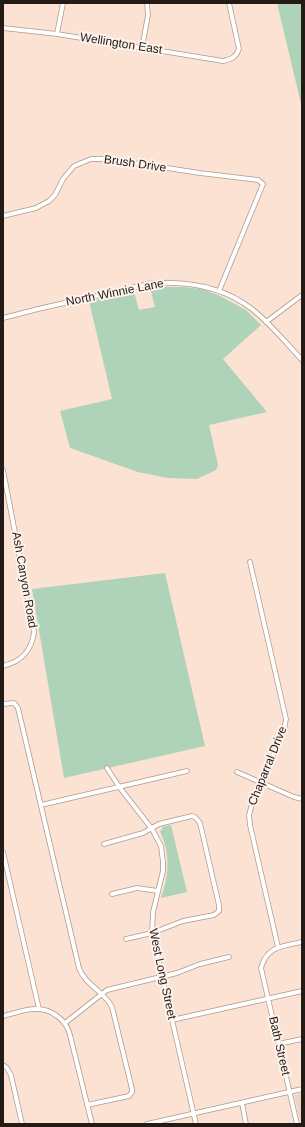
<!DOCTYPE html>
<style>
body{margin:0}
#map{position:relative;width:305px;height:1127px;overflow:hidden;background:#fbe2d3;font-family:Arial,sans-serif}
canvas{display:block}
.frame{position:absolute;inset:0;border:4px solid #241b16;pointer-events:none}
</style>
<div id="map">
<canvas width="305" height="1127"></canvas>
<div class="frame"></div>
</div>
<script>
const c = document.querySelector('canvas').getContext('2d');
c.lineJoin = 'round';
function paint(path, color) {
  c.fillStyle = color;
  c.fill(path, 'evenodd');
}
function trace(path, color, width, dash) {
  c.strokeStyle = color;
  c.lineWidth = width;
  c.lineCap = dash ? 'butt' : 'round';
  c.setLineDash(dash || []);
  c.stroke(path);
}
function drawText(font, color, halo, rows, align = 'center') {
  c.font = font + ' Arial,sans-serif';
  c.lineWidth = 4;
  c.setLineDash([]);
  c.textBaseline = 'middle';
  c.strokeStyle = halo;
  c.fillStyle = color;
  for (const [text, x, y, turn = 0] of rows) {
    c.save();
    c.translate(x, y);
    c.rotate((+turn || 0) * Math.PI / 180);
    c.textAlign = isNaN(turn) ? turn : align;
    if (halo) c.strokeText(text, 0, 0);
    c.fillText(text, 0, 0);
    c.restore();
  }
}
const education = new Path2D(`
 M 302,1093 L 302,1124 L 301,1124 L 294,1095 Z`);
const green = new Path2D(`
 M 277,3 L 302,3 L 302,108 Z
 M 165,287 L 184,287 L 202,289 L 218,295 L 246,310 L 261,325 L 223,359 L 267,412 L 209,425 L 218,465 L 216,470 L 197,479 L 168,478 L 138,472 L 70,448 L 60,411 L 112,399 L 89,301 L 134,292 L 139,310 L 155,307 L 150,288 Z
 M 165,573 L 205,746 L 64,778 L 32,589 Z
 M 171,825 L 187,892 L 161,898 C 167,882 170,862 165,845 C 164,840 161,835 160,831 L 162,830 L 162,827 Z`);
const minor = new Path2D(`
 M 3,28 L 57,34 L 223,61 C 232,59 236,57 239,49 L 229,3
 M 57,34 L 63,3
 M 142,48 L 148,15 L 147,3
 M 3,216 L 36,208 L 49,201 L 55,195 L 63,179 L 74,166 L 91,159 L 108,159 L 200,173 L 258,180 L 263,184 L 219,291
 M 3,318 L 38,309 L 153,283 C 188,281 224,287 252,309 C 271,324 286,343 302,360
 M 266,322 L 302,295
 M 3,470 L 34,632 C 32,650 21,662 3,666
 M 250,562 L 286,719 L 284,730 L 252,804 L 249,815 L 250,825 L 278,947
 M 3,704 L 14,703 L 18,708 L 79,968 C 85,985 104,991 112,1007 L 132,1089 L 132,1092 L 129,1096 L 87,1105
 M 107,768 L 120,788 L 152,829 L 161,846 L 163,862 L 163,871 L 153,912 L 152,933 L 196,1124
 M 237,772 L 294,797 L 302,799
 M 41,805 L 187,771
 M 104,844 L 143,833 L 159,824 L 192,816 L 195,817 L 200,823 L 219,905 L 219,911 L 214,915 L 183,921 L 152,933 L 126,939
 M 3,852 L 39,1009
 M 112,894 L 137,888 L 158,891
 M 3,1016 C 13,1014 27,1008 37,1009 C 52,1009 67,1021 70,1035 L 92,1124
 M 172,1020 L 302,991
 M 65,1023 L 107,990 L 177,973 L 200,964 L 229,957
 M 278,1044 L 302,1039
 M 3,1065 L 7,1068 L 11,1075 L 22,1124
 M 242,1103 L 246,1124
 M 147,1124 L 302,1089
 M 297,1124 L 261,968 C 267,946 283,946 302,942`);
const streetNames = [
 ["Wellington East",121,44,9],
 ["Brush Drive",135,164,8],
 ["North Winnie Lane",115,293,-11],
 ["Ash Canyon Road",24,580,80],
 ["Chaparral Drive",268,766,-68],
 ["West Long Street",162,974,78],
 ["Bath Street",279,1046,77]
];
paint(education, '#ecd4ca');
paint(green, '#afd3b8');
trace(minor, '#b0998b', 5.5);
trace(minor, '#fff', 4);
drawText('12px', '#241b16', '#fdf2ec', streetNames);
</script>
